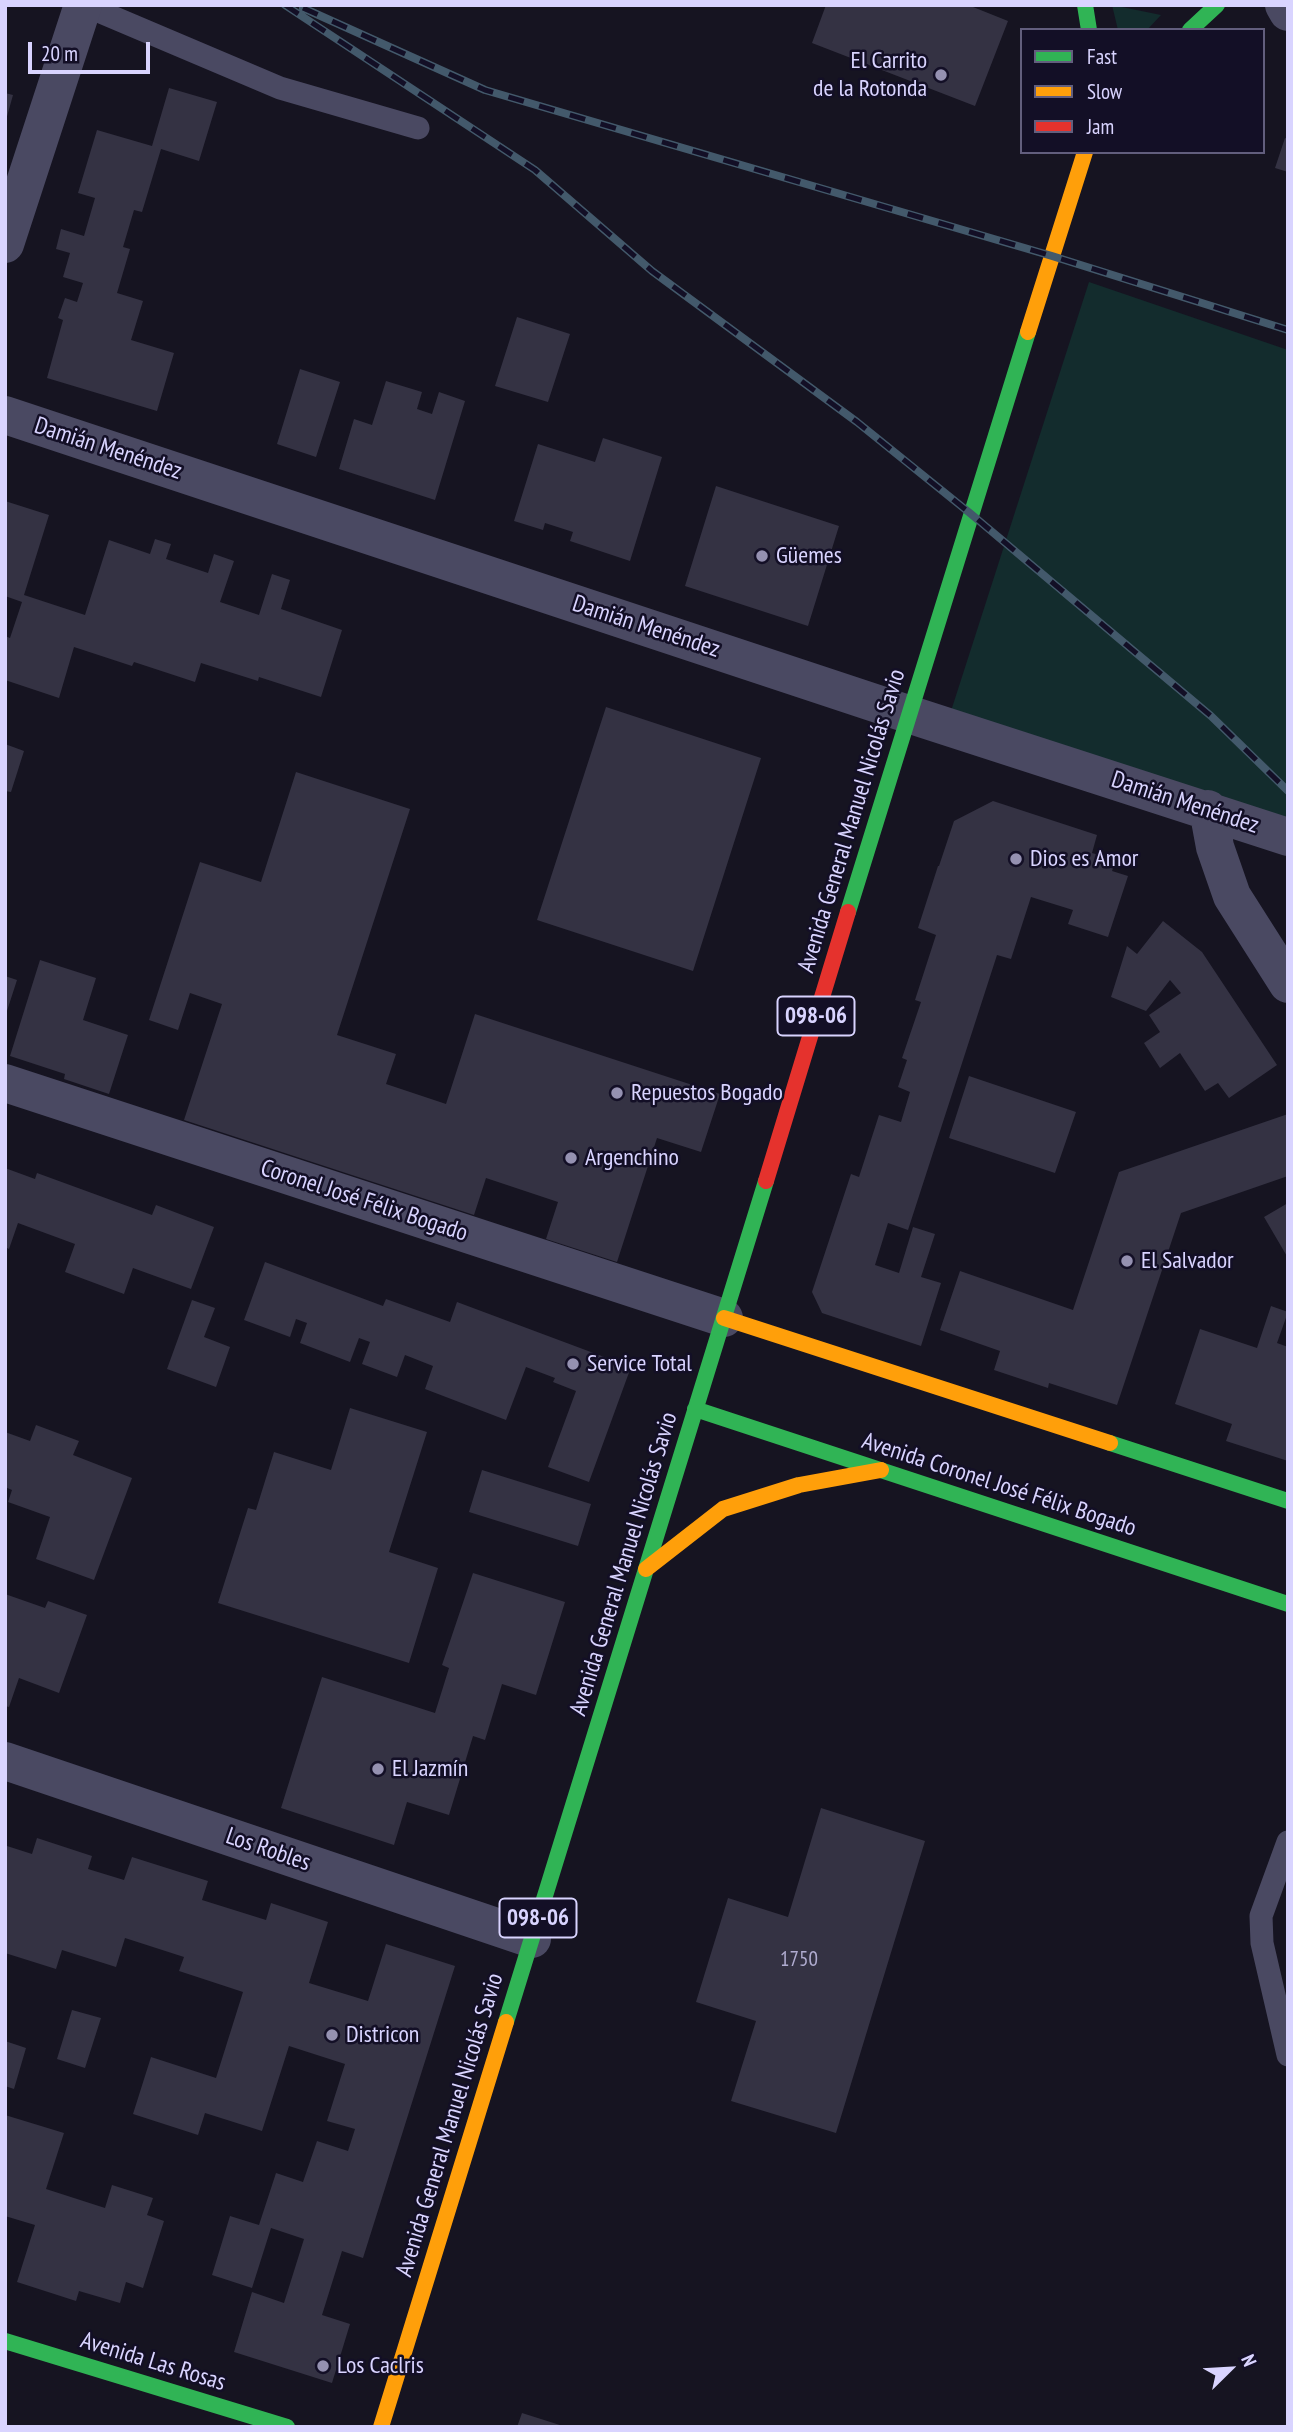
<!DOCTYPE html>
<meta charset="utf-8">
<style>
body{margin:0}
#map{position:relative;width:1293px;height:2432px;overflow:hidden;background:#161421;font-family:"PT Sans Narrow",sans-serif}
canvas{display:block}
.frame{position:absolute;inset:0;border:7px solid #d9d4ff;pointer-events:none}
.legend{position:absolute;left:1020px;top:28px;width:245px;height:126px;box-sizing:border-box;background:#130f26;border:2px solid #625e7d;margin:0;padding:9px 12px;list-style:none;font-size:21px;color:#d9d4ff}
.legend li{display:flex;align-items:center;gap:14px;height:35px}
.legend b{width:35px;border:2px solid #625e7d}
.north{position:absolute;left:1195px;top:2334px;width:70px;height:70px;-webkit-text-stroke:5px #130f26;paint-order:stroke;rotate:66deg;font-size:19px;font-weight:700;line-height:28px;text-align:center;color:#d9d4ff}
.north::after{content:'';display:block;margin:auto;width:24px;height:32px;background:#d9d4ff;clip-path:polygon(50% 0,100% 100%,50% 72%,0 100%)}
.scale{position:absolute;left:28px;top:42px;width:122px;height:32px;box-sizing:border-box;border:4px solid #d9d4ff;border-top:0;padding-left:9px;font-size:21px;line-height:24px;white-space:nowrap;color:#d9d4ff;-webkit-text-stroke:5px #130f26;paint-order:stroke}
</style>
<div id="map">
<canvas width="1293" height="2432"></canvas>
<div class="frame"></div>
<ul class="legend">
<li><b style="height:9px;background:#30b455"></b>Fast</li>
<li><b style="height:9px;background:#ff9f0a"></b>Slow</li>
<li><b style="height:9px;background:#e5322d"></b>Jam</li>
</ul>
<div class="north">N</div>
<div class="scale">20 m</div>
</div>
<script>
const c = document.querySelector('canvas').getContext('2d');
c.lineJoin = 'round';
function paint(path, color) {
  c.fillStyle = color;
  c.fill(path, 'evenodd');
}
function trace(path, color, width, dash) {
  c.strokeStyle = color;
  c.lineWidth = width;
  c.lineCap = dash ? 'butt' : 'round';
  c.setLineDash(dash || []);
  c.stroke(path);
}
function drawText(font, color, halo, rows, align = 'center') {
  c.font = font + ' "PT Sans Narrow",sans-serif';
  c.lineWidth = 5;
  c.setLineDash([]);
  c.textBaseline = 'middle';
  c.strokeStyle = halo;
  c.fillStyle = color;
  for (const [text, x, y, turn = 0] of rows) {
    c.save();
    c.translate(x, y);
    c.rotate((+turn || 0) * Math.PI / 180);
    c.textAlign = isNaN(turn) ? turn : align;
    if (halo) c.strokeText(text, 0, 0);
    c.fillText(text, 0, 0);
    c.restore();
  }
}
const green = new Path2D(`
 M 1112,5 L 1161,15 L 1147,30 L 1118,30 Z
 M 1089,282 L 1288,350 L 1288,821 L 951,711 Z`);
const building = new Path2D(`
 M 826,5 L 968,5 L 1008,21 L 975,106 L 812,43 Z
 M 169,88 L 217,102 L 199,161 L 161,149 L 142,212 L 134,210 L 123,247 L 130,249 L 117,293 L 143,301 L 131,340 L 174,353 L 157,411 L 47,378 L 63,320 L 58,318 L 65,298 L 77,302 L 83,283 L 63,277 L 70,253 L 56,249 L 61,229 L 84,236 L 95,198 L 78,193 L 97,130 L 152,146 Z
 M 5,93 L 13,95 L 6,120 L 5,120 Z
 M 1285,138 L 1288,139 L 1288,172 L 1275,168 Z
 M 517,317 L 570,334 L 548,402 L 495,386 Z
 M 300,369 L 340,382 L 316,457 L 277,444 Z
 M 386,381 L 422,392 L 417,409 L 432,414 L 439,392 L 465,401 L 435,500 L 339,469 L 354,419 L 372,425 Z
 M 603,438 L 662,457 L 630,561 L 570,541 L 573,532 L 545,523 L 543,530 L 514,521 L 538,444 L 595,462 Z
 M 716,486 L 839,526 L 808,626 L 685,586 Z
 M 5,501 L 49,515 L 24,595 L 85,615 L 109,540 L 150,554 L 155,539 L 171,544 L 166,559 L 208,573 L 214,554 L 234,561 L 220,602 L 259,615 L 272,574 L 290,580 L 281,609 L 342,630 L 321,697 L 259,677 L 258,681 L 201,663 L 195,682 L 134,662 L 132,666 L 74,647 L 59,698 L 5,680 L 5,636 L 10,638 L 22,602 L 5,596 Z
 M 606,707 L 761,758 L 693,971 L 537,920 Z
 M 5,744 L 24,751 L 11,792 L 5,791 Z
 M 296,772 L 410,809 L 337,1035 L 396,1054 L 386,1084 L 446,1104 L 475,1014 L 720,1094 L 701,1152 L 657,1138 L 617,1262 L 546,1239 L 558,1202 L 486,1178 L 474,1215 L 184,1120 L 222,1004 L 190,993 L 178,1030 L 149,1020 L 200,862 L 261,882 Z
 M 993,801 L 1097,835 L 1092,853 L 1116,860 L 1112,871 L 1128,876 L 1108,937 L 1068,924 L 1073,910 L 1031,897 L 1011,959 L 997,955 L 908,1230 L 888,1223 L 875,1265 L 899,1273 L 913,1227 L 935,1234 L 921,1277 L 941,1283 L 921,1346 L 822,1313 L 812,1292 L 851,1174 L 859,1177 L 879,1115 L 901,1122 L 910,1092 L 898,1087 L 907,1060 L 902,1058 L 921,1002 L 915,1000 L 936,935 L 918,928 L 938,866 L 939,866 L 954,821 Z
 M 1163,921 L 1202,952 L 1277,1065 L 1229,1098 L 1218,1083 L 1205,1091 L 1180,1053 L 1160,1068 L 1144,1043 L 1160,1032 L 1149,1015 L 1181,993 L 1170,980 L 1146,1011 L 1111,997 L 1127,946 L 1137,954 Z
 M 40,960 L 96,978 L 83,1020 L 128,1035 L 109,1094 L 64,1079 L 65,1074 L 10,1056 Z
 M 5,976 L 17,980 L 6,1014 L 5,1014 Z
 M 969,1076 L 1076,1112 L 1055,1173 L 949,1138 Z
 M 1288,1114 L 1288,1176 L 1181,1213 L 1117,1405 L 1049,1383 L 1048,1388 L 994,1370 L 1000,1351 L 940,1330 L 960,1271 L 1073,1310 L 1119,1172 Z
 M 5,1168 L 35,1179 L 37,1173 L 152,1215 L 156,1205 L 214,1227 L 191,1289 L 133,1268 L 124,1294 L 65,1272 L 75,1244 L 18,1223 L 9,1249 L 5,1247 Z
 M 1288,1203 L 1288,1258 L 1264,1217 Z
 M 265,1262 L 383,1306 L 386,1299 L 450,1322 L 457,1302 L 631,1367 L 589,1482 L 548,1467 L 576,1391 L 553,1382 L 555,1378 L 526,1367 L 506,1420 L 425,1389 L 433,1366 L 405,1355 L 397,1377 L 362,1364 L 370,1342 L 359,1338 L 350,1362 L 300,1343 L 307,1323 L 296,1319 L 290,1337 L 244,1320 Z
 M 192,1300 L 215,1308 L 204,1337 L 230,1347 L 216,1387 L 167,1369 Z
 M 1271,1306 L 1288,1312 L 1277,1343 L 1288,1347 L 1288,1461 L 1226,1441 L 1232,1424 L 1175,1404 L 1200,1329 L 1257,1348 Z
 M 350,1408 L 427,1432 L 389,1552 L 438,1568 L 409,1663 L 218,1603 L 248,1508 L 256,1510 L 274,1452 L 331,1470 Z
 M 36,1425 L 79,1441 L 73,1455 L 132,1478 L 94,1580 L 36,1559 L 50,1517 L 8,1502 L 12,1490 L 5,1487 L 5,1432 L 30,1441 Z
 M 482,1470 L 591,1504 L 578,1546 L 469,1512 Z
 M 473,1573 L 565,1602 L 536,1695 L 502,1684 L 485,1740 L 473,1736 L 449,1815 L 407,1802 L 394,1845 L 281,1808 L 322,1677 L 435,1713 L 449,1668 L 442,1665 Z
 M 5,1594 L 45,1608 L 48,1601 L 87,1615 L 59,1693 L 19,1678 L 9,1707 L 5,1706 Z
 M 821,1808 L 925,1841 L 836,2133 L 731,2101 L 756,2021 L 696,2002 L 728,1898 L 788,1917 Z
 M 37,1838 L 92,1856 L 88,1869 L 124,1880 L 132,1857 L 208,1881 L 202,1900 L 266,1920 L 271,1903 L 328,1922 L 309,1983 L 368,2001 L 386,1944 L 455,1966 L 363,2258 L 342,2251 L 322,2315 L 350,2324 L 332,2383 L 234,2352 L 252,2292 L 284,2303 L 304,2239 L 271,2228 L 252,2288 L 212,2275 L 230,2216 L 259,2225 L 276,2173 L 303,2182 L 317,2141 L 348,2151 L 355,2129 L 327,2121 L 345,2064 L 289,2046 L 262,2131 L 205,2113 L 198,2135 L 133,2114 L 151,2057 L 216,2078 L 243,1992 L 179,1971 L 184,1957 L 125,1938 L 116,1967 L 62,1950 L 56,1969 L 5,1953 L 5,1850 L 7,1846 L 32,1854 Z
 M 72,2010 L 101,2018 L 85,2068 L 57,2059 Z
 M 5,2041 L 26,2048 L 14,2089 L 5,2086 Z
 M 5,2115 L 64,2133 L 46,2189 L 105,2208 L 112,2185 L 153,2198 L 147,2215 L 164,2221 L 143,2288 L 126,2282 L 120,2303 L 79,2291 L 76,2301 L 17,2282 L 35,2225 L 5,2216 Z
 M 522,2413 L 563,2426 L 563,2427 L 517,2427 Z`);
const lane = new Path2D(`
 M 84,5 L 280,88 L 418,128
 M 1288,1842 L 1261,1916 L 1262,1943 L 1288,2055`);
const street = new Path2D(`
 M 1284,5 L 1288,12
 M 5,244 L 83,5
 M 5,415 L 908,714 L 1288,837
 M 1208,809 L 1215,847 L 1232,896 L 1288,984
 M 5,1083 L 724,1318
 M 5,1761 L 532,1939`);
const fast = new Path2D(`
 M 1085,5 L 1089,30
 M 1190,30 L 1217,5
 M 848,912 L 1028,332
 M 695,1409 L 1288,1604
 M 1110,1443 L 1288,1501
 M 506,2022 L 766,1181
 M 5,2341 L 287,2427`);
const slow = new Path2D(`
 M 1028,332 L 1085,152
 M 724,1318 L 1110,1443
 M 646,1569 L 723,1509 L 799,1485 L 881,1470
 M 381,2427 L 506,2022`);
const jam = new Path2D(`
 M 766,1181 L 848,912`);
const rail = new Path2D(`
 M 285,5 L 535,170 L 652,271 L 857,422 L 971,514 L 1211,716 L 1288,791
 M 303,8 L 485,90 L 1052,256 L 1288,330`);
const markers = [
 [941,75,7,"#9591b1"],
 [762,556,7,"#9591b1"],
 [1016,859,7,"#9591b1"],
 [617,1093,7,"#9591b1"],
 [571,1158,7,"#9591b1"],
 [1127,1261,7,"#9591b1"],
 [573,1364,7,"#9591b1"],
 [378,1769,7,"#9591b1"],
 [332,2035,7,"#9591b1"],
 [323,2366,7,"#9591b1"]
];
const numberNames = [
 ["1750",799,1960]
];
const shields = [
 [816,1016,77],
 [538,1918,77]
];
const shieldNames = [
 ["098-06",816,1016],
 ["098-06",538,1918]
];
const poiNames = [
 ["El Carrito",927,61,"right"],
 ["de la Rotonda",927,89,"right"],
 ["Güemes",776,556],
 ["Dios es Amor",1030,859],
 ["Repuestos Bogado",631,1093],
 ["Argenchino",585,1158],
 ["El Salvador",1141,1261],
 ["Service Total",587,1364],
 ["El Jazmín",392,1769],
 ["Districon",346,2035],
 ["Los Caclris",337,2366]
];
const streetNames = [
 ["Damián Menéndez",108,449,18],
 ["Damián Menéndez",646,627,18],
 ["Damián Menéndez",1185,803,18],
 ["Avenida General Manuel Nicolás Savio",852,821,-73],
 ["Coronel José Félix Bogado",364,1201,18],
 ["Avenida Coronel José Félix Bogado",999,1485,18],
 ["Avenida General Manuel Nicolás Savio",624,1564,-73],
 ["Los Robles",268,1850,19],
 ["Avenida General Manuel Nicolás Savio",450,2125,-73],
 ["Avenida Las Rosas",153,2362,17]
];
paint(green, '#132c2d');
paint(building, '#343243');
trace(lane, '#4a4962', 23);
trace(street, '#4a4962', 38);
trace(fast, '#30b455', 16);
trace(slow, '#ff9f0a', 16);
trace(jam, '#e5322d', 16);
trace(rail, '#43596b', 8);
trace(rail, '#130f26', 5, [16]);
for (const [x, y, r, color] of markers) {
  const dot = new Path2D();
  dot.arc(x, y, r, 0, 2 * Math.PI);
  c.fillStyle = color;
  c.fill(dot);
  trace(dot, '#130f26', 2.5);
}
drawText('21px', '#b0acd0', null, numberNames);
for (const [x, y, w] of shields) {
  const box = new Path2D();
  box.roundRect(x - w / 2, y - 19.5, w, 39, 5);
  c.fillStyle = '#130f26';
  c.fill(box);
  trace(box, '#d9d4ff', 2);
}
drawText('bold 23px', '#d9d4ff', null, shieldNames);
drawText('24px', '#d9d4ff', '#130f26', poiNames, 'left');
drawText('24px', '#d9d4ff', '#130f26', streetNames);
</script>
